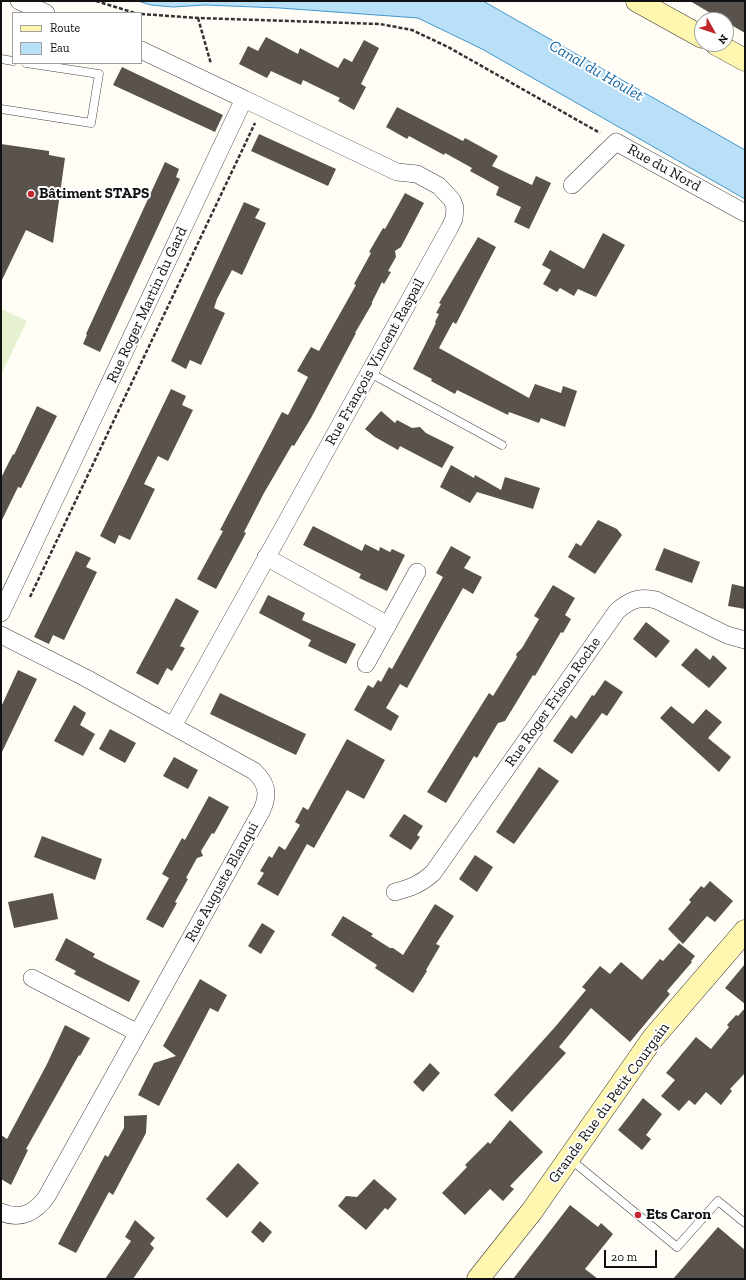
<!DOCTYPE html>
<meta charset="utf-8">
<style>
body{margin:0}
#map{position:relative;width:746px;height:1280px;overflow:hidden;background:#fffdf5;font-family:"Zilla Slab",serif}
canvas{display:block}
.frame{position:absolute;inset:0;border:2px solid #111;pointer-events:none}
.legend{position:absolute;left:12px;top:12px;width:130px;height:52px;box-sizing:border-box;background:#fff;border:1px solid #a0a0a0;margin:0;padding:5px 7px;list-style:none;font-size:12px;color:#111}
.legend li{display:flex;align-items:center;gap:8px;height:20px}
.legend b{width:20px;border:1px solid #a0a0a0}
.north{position:absolute;left:694px;top:12px;width:40px;height:40px;box-sizing:border-box;background:#fff;border:1px solid #a0a0a0;border-radius:50%;rotate:129deg;font-size:11px;font-weight:700;line-height:16px;text-align:center;color:#111}
.north::after{content:'';display:block;margin:auto;width:14px;height:18px;background:#c4262e;clip-path:polygon(50% 0,100% 100%,50% 72%,0 100%)}
.scale{position:absolute;left:604px;top:1250px;width:53px;height:18px;box-sizing:border-box;border:2px solid #111;border-top:0;padding-left:5px;font-size:12px;line-height:14px;white-space:nowrap;color:#111;-webkit-text-stroke:3px #fff;paint-order:stroke}
</style>
<div id="map">
<canvas width="746" height="1280"></canvas>
<div class="frame"></div>
<ul class="legend">
<li><b style="height:5px;background:#fff6b0"></b>Route</li>
<li><b style="height:11px;background:#b9e0f7"></b>Eau</li>
</ul>
<div class="north">N</div>
<div class="scale">20 m</div>
</div>
<script>
const c = document.querySelector('canvas').getContext('2d');
c.lineJoin = 'round';
function paint(path, color) {
  c.fillStyle = color;
  c.fill(path, 'evenodd');
}
function trace(path, color, width, dash) {
  c.strokeStyle = color;
  c.lineWidth = width;
  c.lineCap = dash ? 'butt' : 'round';
  c.setLineDash(dash || []);
  c.stroke(path);
}
function drawText(font, color, halo, rows, align = 'center') {
  c.font = font + ' "Zilla Slab",serif';
  c.lineWidth = 4;
  c.setLineDash([]);
  c.textBaseline = 'middle';
  c.strokeStyle = halo;
  c.fillStyle = color;
  for (const [text, x, y, turn = 0] of rows) {
    c.save();
    c.translate(x, y);
    c.rotate((+turn || 0) * Math.PI / 180);
    c.textAlign = isNaN(turn) ? turn : align;
    if (halo) c.strokeText(text, 0, 0);
    c.fillText(text, 0, 0);
    c.restore();
  }
}
const pitch = new Path2D(`
 M 1,309 L 27,321 L 1,375 Z`);
const water = new Path2D(`
 M 138,1 L 483,1 L 745,150 L 745,199 L 482,49 L 418,18 L 280,8 L 205,5 L 173,7 L 151,5 Z`);
const building = new Path2D(`
 M 690,1 L 745,1 L 745,33 L 726,22 L 726,20 L 722,20 Z
 M 266,37 L 298,54 L 300,48 L 338,68 L 344,58 L 352,62 L 364,40 L 379,48 L 361,84 L 366,87 L 354,110 L 338,101 L 340,98 L 303,80 L 301,85 L 271,71 L 267,78 L 239,64 L 248,46 L 258,51 Z
 M 122,67 L 223,115 L 215,132 L 113,85 Z
 M 397,107 L 463,141 L 465,138 L 498,156 L 492,166 L 532,185 L 536,176 L 551,183 L 529,229 L 514,222 L 521,207 L 496,195 L 499,187 L 470,171 L 472,168 L 445,153 L 444,155 L 409,136 L 407,139 L 386,127 Z
 M 259,134 L 336,169 L 328,186 L 251,151 Z
 M 1,144 L 49,151 L 49,155 L 65,158 L 53,243 L 26,230 L 1,282 Z
 M 165,162 L 179,169 L 176,177 L 180,179 L 100,352 L 83,344 L 87,335 L 86,334 Z
 M 405,193 L 424,203 L 401,247 L 395,251 L 396,257 L 388,271 L 391,272 L 384,284 L 382,282 L 372,302 L 372,304 L 355,333 L 356,333 L 311,418 L 294,446 L 292,445 L 264,493 L 244,532 L 246,533 L 216,589 L 197,579 L 223,531 L 220,530 L 282,412 L 288,415 L 308,377 L 297,371 L 311,347 L 319,351 L 356,285 L 354,284 L 371,253 L 369,252 L 383,228 L 385,229 Z
 M 244,202 L 260,209 L 255,218 L 266,223 L 242,275 L 232,270 L 217,299 L 214,308 L 225,313 L 201,365 L 190,360 L 186,369 L 171,361 Z
 M 603,233 L 625,245 L 596,297 L 578,289 L 574,296 L 560,288 L 557,292 L 543,284 L 551,270 L 542,265 L 550,250 L 584,269 Z
 M 478,237 L 496,247 L 456,324 L 453,322 L 439,348 L 529,398 L 535,384 L 561,393 L 563,386 L 577,391 L 565,427 L 541,418 L 539,423 L 509,412 L 508,415 L 457,390 L 455,394 L 431,381 L 432,379 L 413,369 L 436,323 L 435,322 L 439,314 L 436,313 L 441,304 L 439,303 Z
 M 171,389 L 186,396 L 182,405 L 193,410 L 168,461 L 158,456 L 144,484 L 155,489 L 130,540 L 119,535 L 115,544 L 100,536 Z
 M 37,406 L 57,416 L 21,488 L 18,487 L 1,522 L 1,478 L 13,454 L 14,455 Z
 M 381,411 L 395,423 L 397,420 L 412,428 L 420,427 L 426,433 L 454,447 L 442,468 L 400,446 L 398,450 L 375,437 L 365,429 Z
 M 451,465 L 474,478 L 475,475 L 501,490 L 505,477 L 540,488 L 533,509 L 477,492 L 470,503 L 440,487 Z
 M 598,520 L 617,529 L 622,535 L 595,574 L 568,557 L 576,543 L 581,546 Z
 M 313,526 L 362,551 L 365,544 L 379,551 L 380,547 L 390,552 L 392,549 L 405,555 L 387,591 L 359,578 L 361,574 L 303,545 Z
 M 451,546 L 471,557 L 464,568 L 482,577 L 473,594 L 463,588 L 407,688 L 400,684 L 386,708 L 399,716 L 391,731 L 354,710 L 368,685 L 373,688 L 378,680 L 381,682 L 389,667 L 392,669 L 443,577 L 436,573 Z
 M 664,548 L 700,562 L 692,583 L 655,570 Z
 M 76,551 L 91,558 L 86,567 L 97,572 L 64,640 L 53,635 L 49,644 L 34,637 Z
 M 732,584 L 745,587 L 745,609 L 728,606 Z
 M 553,585 L 575,598 L 565,615 L 571,619 L 563,633 L 561,632 L 535,676 L 533,675 L 505,721 L 498,723 L 477,758 L 474,756 L 446,803 L 427,792 L 489,693 L 493,696 L 517,657 L 516,654 L 522,648 L 539,619 L 534,616 Z
 M 268,595 L 305,613 L 302,620 L 356,644 L 346,664 L 308,646 L 311,640 L 259,613 Z
 M 176,598 L 199,611 L 180,646 L 185,648 L 172,671 L 167,668 L 158,685 L 136,673 Z
 M 646,622 L 670,641 L 656,658 L 633,639 Z
 M 696,648 L 710,660 L 713,655 L 727,668 L 709,688 L 681,665 Z
 M 18,670 L 37,679 L 1,754 L 1,707 Z
 M 605,680 L 623,692 L 607,716 L 602,713 L 572,754 L 553,741 L 571,715 L 576,719 L 592,695 L 594,696 Z
 M 220,693 L 306,734 L 296,755 L 210,714 Z
 M 74,705 L 86,713 L 80,725 L 95,734 L 83,756 L 54,741 Z
 M 671,706 L 693,724 L 706,709 L 722,722 L 708,738 L 731,757 L 719,772 L 660,718 Z
 M 110,729 L 136,743 L 125,763 L 99,749 Z
 M 347,739 L 385,760 L 364,799 L 347,790 L 314,848 L 307,844 L 278,896 L 257,884 L 264,873 L 260,871 L 269,856 L 272,858 L 279,846 L 285,850 L 300,825 L 295,822 L 303,807 L 308,810 Z
 M 174,757 L 198,770 L 188,789 L 163,776 Z
 M 539,767 L 559,781 L 514,844 L 496,832 Z
 M 209,796 L 229,807 L 214,834 L 212,833 L 201,851 L 203,856 L 197,858 L 186,878 L 188,879 L 175,902 L 177,903 L 163,928 L 146,919 L 169,878 L 162,874 L 182,838 L 185,840 Z
 M 404,814 L 423,826 L 417,835 L 420,837 L 411,850 L 389,836 Z
 M 42,836 L 102,859 L 95,880 L 34,857 Z
 M 475,855 L 493,867 L 477,892 L 459,879 Z
 M 710,881 L 733,901 L 715,922 L 707,916 L 683,944 L 668,929 L 691,902 L 689,900 L 701,886 L 704,888 Z
 M 53,893 L 58,919 L 14,928 L 8,902 Z
 M 435,904 L 454,916 L 436,944 L 440,946 L 426,970 L 427,971 L 413,993 L 375,968 L 377,965 L 331,935 L 343,916 L 373,934 L 371,936 L 390,948 L 393,948 L 403,955 Z
 M 262,923 L 275,931 L 261,954 L 248,946 Z
 M 66,938 L 95,954 L 93,957 L 140,981 L 129,1002 L 74,974 L 76,971 L 55,960 Z
 M 679,943 L 695,956 L 691,961 L 692,962 L 667,991 L 670,994 L 630,1042 L 591,1008 L 559,1047 L 566,1053 L 512,1112 L 494,1095 L 555,1027 L 586,990 L 582,987 L 600,966 L 610,974 L 621,962 L 642,980 L 660,959 L 663,961 Z
 M 745,964 L 745,1004 L 725,988 Z
 M 200,979 L 227,995 L 218,1012 L 210,1008 L 159,1106 L 138,1095 L 154,1063 L 176,1056 L 163,1046 Z
 M 745,1008 L 745,1073 L 730,1089 L 732,1091 L 721,1105 L 706,1092 L 695,1105 L 689,1100 L 679,1111 L 661,1096 L 675,1080 L 666,1073 L 696,1037 L 711,1049 L 729,1027 L 727,1025 L 736,1015 L 738,1016 Z
 M 65,1025 L 90,1038 L 80,1056 L 79,1055 L 26,1149 L 28,1150 L 11,1185 L 1,1179 L 1,1135 L 7,1139 L 47,1064 Z
 M 430,1063 L 440,1073 L 423,1092 L 413,1082 Z
 M 643,1098 L 662,1114 L 646,1135 L 651,1139 L 642,1150 L 618,1130 Z
 M 147,1115 L 146,1133 L 113,1195 L 109,1192 L 76,1253 L 58,1244 L 105,1155 L 108,1157 L 124,1128 L 124,1116 Z
 M 510,1120 L 543,1152 L 510,1186 L 514,1189 L 503,1201 L 490,1189 L 465,1215 L 442,1193 L 467,1167 L 465,1165 L 488,1142 L 490,1144 Z
 M 238,1163 L 259,1183 L 227,1218 L 206,1199 Z
 M 374,1179 L 397,1199 L 388,1210 L 385,1208 L 366,1230 L 338,1206 L 346,1196 L 357,1197 Z
 M 570,1205 L 598,1227 L 601,1223 L 613,1234 L 585,1269 L 598,1279 L 513,1279 Z
 M 135,1220 L 155,1238 L 150,1244 L 154,1248 L 133,1279 L 105,1279 L 131,1241 L 125,1237 Z
 M 260,1221 L 272,1232 L 263,1243 L 251,1232 Z
 M 718,1227 L 745,1250 L 745,1279 L 673,1279 Z`);
const path = new Path2D(`
 M 96,1 L 135,13
 M 141,14 L 198,18 L 380,24 L 412,30 L 448,47 L 600,133
 M 198,18 L 211,64
 M 30,597 L 255,123`);
const lane = new Path2D(`
 M 1,59 L 13,61
 M 1,109 L 91,123 L 99,74 L 26,63
 M 370,373 L 502,445
 M 570,1159 L 677,1247 L 718,1201 L 745,1223`);
const street = new Path2D(`
 M 19,1 L 46,13
 M 572,185 L 616,142 L 745,213
 M 266,557 L 388,625
 M 1,613 L 244,99 L 141,50
 M 1,635 L 84,677 L 254,771 C 267,783 269,794 262,810 L 47,1196 C 36,1212 20,1221 1,1212
 M 366,664 L 417,572
 M 173,726 L 449,229 L 454,219 L 455,208 L 452,200 L 439,186 L 417,174 L 397,172 L 244,99
 M 395,892 C 410,888 421,884 433,873 L 617,611 C 630,600 639,596 656,600 L 727,635 L 745,640
 M 32,978 L 138,1033`);
const secondary = new Path2D(`
 M 637,1 L 702,37
 M 716,44 L 745,60
 M 478,1279 L 532,1211 L 653,1038 L 745,931`);
const markers = [
 [31,194,4,"#c4262e"],
 [638,1215,4,"#c4262e"]
];
const streetNames = [
 ["Rue du Nord",664,168,29],
 ["Rue Roger Martin du Gard",147,305,-65],
 ["Rue François Vincent Raspail",375,362,-61],
 ["Rue Roger Frison Roche",553,702,-55],
 ["Rue Auguste Blanqui",222,882,-61],
 ["Grande Rue du Petit Courgain",609,1103,-54]
];
const poiNames = [
 ["Bâtiment STAPS",39,194],
 ["Ets Caron",646,1215]
];
const waterNames = [
 ["Canal du Houlet",596,71,30]
];
paint(pitch, '#e6f2cf');
paint(water, '#b9e0f7');
trace(water, '#3f96cf', 1);
paint(building, '#5a524d');
trace(lane, '#444', 9);
trace(street, '#444', 18);
trace(secondary, '#333', 23);
trace(path, '#333', 2.5, [4, 2]);
trace(lane, '#fff', 8);
trace(street, '#fff', 17);
trace(secondary, '#fff6b0', 22);
for (const [x, y, r, color] of markers) {
  const dot = new Path2D();
  dot.arc(x, y, r, 0, 2 * Math.PI);
  c.fillStyle = color;
  c.fill(dot);
  trace(dot, '#fff', 1.5);
}
drawText('15px', '#111', '#fff', streetNames);
drawText('bold 15px', '#111', '#fff', poiNames, 'left');
drawText('italic 16px', '#1768a6', '#fff', waterNames);
</script>
